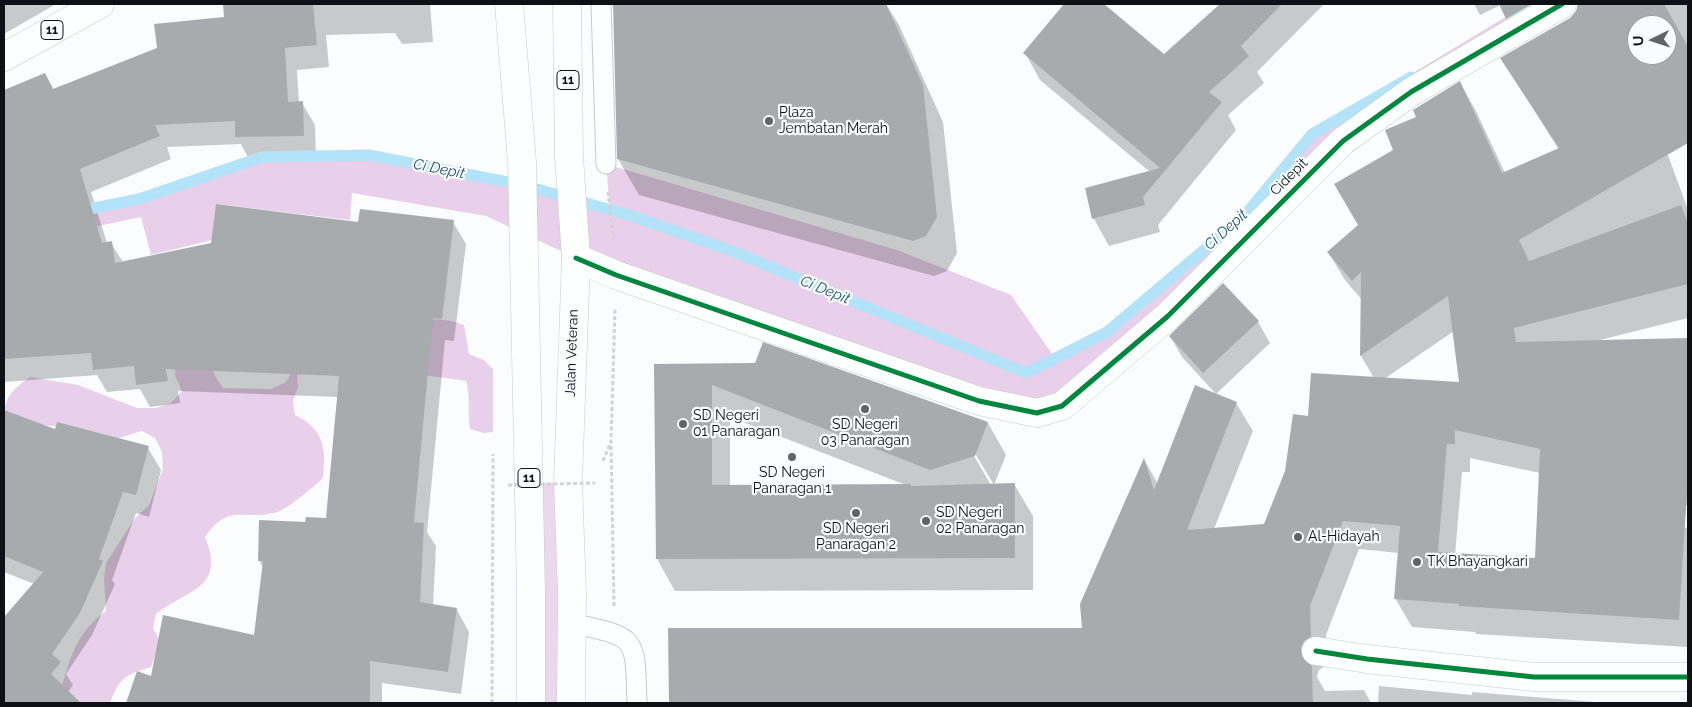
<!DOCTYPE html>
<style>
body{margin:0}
#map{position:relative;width:1692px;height:707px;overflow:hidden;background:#fbfcfd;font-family:Raleway,sans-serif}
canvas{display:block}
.frame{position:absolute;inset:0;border:5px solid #0f1015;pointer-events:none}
.north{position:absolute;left:1627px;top:15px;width:50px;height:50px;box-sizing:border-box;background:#fafbfe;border:1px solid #9c9da1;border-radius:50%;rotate:266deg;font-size:14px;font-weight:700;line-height:20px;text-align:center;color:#0f1015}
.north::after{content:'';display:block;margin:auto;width:18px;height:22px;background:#626366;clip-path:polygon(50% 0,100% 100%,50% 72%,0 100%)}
</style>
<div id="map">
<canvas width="1692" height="707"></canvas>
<div class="frame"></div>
<div class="north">U</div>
</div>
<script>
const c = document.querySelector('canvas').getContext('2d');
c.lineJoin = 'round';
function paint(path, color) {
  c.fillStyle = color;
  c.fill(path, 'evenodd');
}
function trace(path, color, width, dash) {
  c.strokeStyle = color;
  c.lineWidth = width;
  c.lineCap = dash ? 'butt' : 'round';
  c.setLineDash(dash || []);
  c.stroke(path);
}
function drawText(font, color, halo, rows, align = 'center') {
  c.font = font + ' Raleway,sans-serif';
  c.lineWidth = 4.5;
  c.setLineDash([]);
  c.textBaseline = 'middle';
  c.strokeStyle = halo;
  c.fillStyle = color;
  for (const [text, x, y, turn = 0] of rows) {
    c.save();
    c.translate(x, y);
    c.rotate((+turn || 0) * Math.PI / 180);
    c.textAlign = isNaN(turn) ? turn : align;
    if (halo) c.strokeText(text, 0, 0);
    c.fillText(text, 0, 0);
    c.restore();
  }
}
const green = new Path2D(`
 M 568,482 L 571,703 L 531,703 L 526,484 Z`);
const forest = new Path2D(`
 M 1527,4 L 1563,4 L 1388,109 L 1037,413 L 576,258 L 486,216 L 352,193 L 350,220 L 216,204 L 212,240 L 151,255 L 141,217 L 4,246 L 4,228 L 153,194 L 262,157 L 369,155 L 523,185 L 610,210 L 606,164 L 897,250 L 1011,295 L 1055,358 L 1108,332 L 1245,215 L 1312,134 Z
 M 302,239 L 319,239 L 347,257 L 350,272 L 338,311 L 345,324 C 384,330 427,310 464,325 L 469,354 L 484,360 L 493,369 L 493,432 L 484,433 L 470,429 C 467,412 471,398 466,381 L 424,375 L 398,362 L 383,360 L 370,363 L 340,361 L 317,357 L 305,363 L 297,374 L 298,387 L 293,401 L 295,415 C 325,430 326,448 323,478 C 315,486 286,510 277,512 C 243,522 230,501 205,537 C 227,589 186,590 156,614 L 153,628 L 160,641 L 151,667 C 125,675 120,677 110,703 L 60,703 C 59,694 62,684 65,676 C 73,648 82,628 106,611 L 104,579 L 106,563 L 135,518 L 149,505 L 163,469 L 162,452 L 155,438 L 142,431 L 115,439 L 101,433 L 94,435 L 65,427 L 30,424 L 9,415 L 9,429 L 4,441 C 4,408 0,397 30,377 L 78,385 L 137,408 L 156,408 L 171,403 L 182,391 L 175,376 L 177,342 L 190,333 L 204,341 L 215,376 L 223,388 L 271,389 L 286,382 C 294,367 306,353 313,340 C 318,327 319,301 305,293 C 297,289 286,288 280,282 C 270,274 272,261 273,250 L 285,241 Z`);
const shadow = new Path2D(`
 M 4,4 L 56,4 L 4,34 Z
 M 225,4 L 430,4 L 433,42 L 402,44 L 395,33 L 326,35 L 329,67 L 297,70 L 299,103 L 302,103 L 315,125 L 316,158 L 249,159 L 241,144 L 167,147 L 171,159 L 91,192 L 107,243 L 111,243 L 123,262 L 359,224 L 453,222 L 466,244 L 454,341 L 445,340 L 427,532 L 436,546 L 433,606 L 457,610 L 469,632 L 461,694 L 382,683 L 382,703 L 128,703 L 138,673 L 152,678 L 256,636 L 263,568 L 259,560 L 306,523 L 327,519 L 338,397 L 178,391 L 180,403 L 150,407 L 140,389 L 107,392 L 97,375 L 4,382 L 4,96 L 45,74 L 54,90 L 158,48 L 226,18 Z
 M 615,4 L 886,4 L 899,25 L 943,122 L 957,253 L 947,271 L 934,276 L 639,195 L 618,159 Z
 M 1066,4 L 1102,4 L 1164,55 L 1222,4 L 1324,4 L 1257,72 L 1264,83 L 1228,115 L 1236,130 L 1158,225 L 1160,232 L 1109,246 L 1094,219 L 1086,189 L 1150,172 L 1040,80 L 1025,53 Z
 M 1474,4 L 1529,4 L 1507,17 L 1501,5 L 1480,15 Z
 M 1534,4 L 1556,4 L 1513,29 L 1508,19 Z
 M 1607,4 L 1623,32 L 1688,210 L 1688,318 L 1596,341 L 1688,339 L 1688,505 L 1556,513 L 1540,473 L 1470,458 L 1470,472 L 1462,472 L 1455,555 L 1536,560 L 1538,520 L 1688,528 L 1688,647 L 1476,634 L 1475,632 L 1412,627 L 1395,598 L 1399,553 L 1359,549 L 1326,635 L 1326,665 L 1319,670 L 1317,677 L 1325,691 L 1364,690 L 1371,703 L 1128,703 L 1128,700 L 1073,703 L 670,703 L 670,629 L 1084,629 L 1145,461 L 1158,484 L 1236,403 L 1253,431 L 1214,529 L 1265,525 L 1309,418 L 1374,378 L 1361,356 L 1362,300 L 1345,280 L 1328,252 L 1359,225 L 1395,151 L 1418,118 L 1460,83 L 1476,111 L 1505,173 L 1559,150 L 1502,59 ZM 1454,331 L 1460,384 L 1384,379 Z
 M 1613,4 L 1688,4 L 1688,116 L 1646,55 L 1667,55 L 1667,25 L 1637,25 L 1637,41 Z
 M 1258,322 L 1270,343 L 1216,394 L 1182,357 L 1170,336 Z
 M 756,364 L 988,423 L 1006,455 L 994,485 L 1014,484 L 1033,516 L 1033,590 L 675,591 L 657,559 L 655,365 ZM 730,417 L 906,485 L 730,486 ZM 973,450 L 994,485 L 991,485 L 971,451 Z
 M 4,412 L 55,430 L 148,448 L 161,470 L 149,517 L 136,513 L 112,580 L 115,584 L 92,635 L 66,674 L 73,685 L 68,692 L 79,703 L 4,703 L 4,619 L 34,584 L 4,572 Z
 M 1379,686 L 1472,695 L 1472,692 L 1608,703 L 1378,703 Z`);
const stream = new Path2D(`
 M 1516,16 L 1534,4
 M 79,211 L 139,199 L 262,157 L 369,155 L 523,185 L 632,216 L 732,251 L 1026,373 L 1107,332 L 1245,215 L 1312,134 L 1411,77`);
const building = new Path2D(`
 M 223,4 L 313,4 L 317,45 L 285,48 L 288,102 L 303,101 L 304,136 L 235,137 L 235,121 L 155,125 L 160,136 L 80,169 L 102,243 L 112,241 L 115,263 L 211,243 L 216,204 L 358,222 L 360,209 L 454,220 L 442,319 L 433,318 L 414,522 L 424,523 L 420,602 L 457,608 L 448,672 L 370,661 L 370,703 L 126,703 L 137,671 L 151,676 L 163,615 L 254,635 L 263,561 L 258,561 L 259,520 L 305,522 L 306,517 L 326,518 L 339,376 L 166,369 L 168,381 L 136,385 L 134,366 L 93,370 L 91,353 L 4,359 L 4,90 L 45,73 L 53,89 L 157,48 L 154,24 L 224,17 Z
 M 613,4 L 886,4 L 923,85 L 937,217 L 926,236 L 913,241 L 617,159 Z
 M 1064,4 L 1104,4 L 1164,54 L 1220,4 L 1282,4 L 1241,46 L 1249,56 L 1209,92 L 1222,102 L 1143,197 L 1145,205 L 1092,219 L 1085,188 L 1160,168 L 1023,53 Z
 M 1499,4 L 1531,4 L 1506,19 Z
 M 1578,4 L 1664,4 L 1688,47 L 1688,143 L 1519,240 L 1529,261 L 1681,205 L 1688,223 L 1688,284 L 1514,328 L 1516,342 L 1688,338 L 1688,476 L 1679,620 L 1459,606 L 1459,604 L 1394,599 L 1400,526 L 1343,521 L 1310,606 L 1311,636 L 1304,641 L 1301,648 L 1302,657 L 1312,666 L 1313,703 L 669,703 L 668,628 L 1082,628 L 1080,604 L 1144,458 L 1154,490 L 1195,385 L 1237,402 L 1187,530 L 1264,524 L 1285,471 L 1293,414 L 1308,416 L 1311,373 L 1459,382 L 1448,296 L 1360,356 L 1361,272 L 1352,281 L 1327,252 L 1358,225 L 1334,184 L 1393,150 L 1385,130 L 1416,117 L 1413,110 L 1460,81 L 1502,173 L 1559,148 L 1500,58 L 1570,18 L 1576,11 ZM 1637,25 L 1667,25 L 1667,55 L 1637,55 ZM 1455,430 L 1540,449 L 1535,558 L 1438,552 L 1447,444 L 1455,444 Z
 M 1223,283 L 1259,321 L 1203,373 L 1169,336 Z
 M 763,342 L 988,422 L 975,456 L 930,470 L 712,385 L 712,485 L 911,484 L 911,486 L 1015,483 L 1015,558 L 656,559 L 654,364 L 755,363 Z
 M 4,410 L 55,429 L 57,422 L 149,446 L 136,495 L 123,492 L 99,559 L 103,561 L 80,613 L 52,654 L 61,662 L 51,674 L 81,703 L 4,703 L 4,617 L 43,572 L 4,556 Z`);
const path = new Path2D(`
 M 608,192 L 613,238
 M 603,461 L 610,444
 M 614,606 L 611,442 L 615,309
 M 492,703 L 493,454`);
const service = new Path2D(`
 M 601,4 L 606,164
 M 572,623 C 638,638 635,635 637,703`);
const minor = new Path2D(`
 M 576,258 L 616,275 L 979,401 L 1037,413 L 1062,406 L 1168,316 L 1343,141 L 1411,92 L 1562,4
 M 1316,651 L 1367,659 L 1534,677 L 1688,677`);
const primary = new Path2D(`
 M 509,4 L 522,162 L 531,591 L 531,703
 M 567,4 L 569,157 L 576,258 L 568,482 L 572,593 L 571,703
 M 4,57 L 100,4`);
const pathBridge = new Path2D(`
 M 508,485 L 595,483`);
const cycleway = new Path2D(`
 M 576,258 L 616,275 L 979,401 L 1037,413 L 1062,406 L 1168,316 L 1343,141 L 1411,92 L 1562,4
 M 1316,651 L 1367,659 L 1534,677 L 1688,677`);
const markers = [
 [769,121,5,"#626366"],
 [865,409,5,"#626366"],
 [683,424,5,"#626366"],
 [792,457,5,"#626366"],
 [856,513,5,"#626366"],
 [926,521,5,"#626366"],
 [1298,537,5,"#626366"],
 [1417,562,5,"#626366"]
];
const shields = [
 [52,30,22],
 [568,80,22],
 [529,478,22]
];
const shieldNames = [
 ["11",52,30],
 ["11",568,80],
 ["11",529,478]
];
const poiNames = [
 ["Plaza",779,113],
 ["Jembatan Merah",779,129],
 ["SD Negeri",693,416],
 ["01 Panaragan",693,432],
 ["SD Negeri",865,425,"center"],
 ["03 Panaragan",865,441,"center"],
 ["SD Negeri",792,473,"center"],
 ["Panaragan 1",792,489,"center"],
 ["SD Negeri",936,513],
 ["02 Panaragan",936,529],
 ["SD Negeri",856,529,"center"],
 ["Panaragan 2",856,545,"center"],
 ["Al-Hidayah",1308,537],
 ["TK Bhayangkari",1427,562]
];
const streetNames = [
 ["Cidepit",1289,177,-45],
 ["Jalan Veteran",572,353,-88]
];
const waterNames = [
 ["Ci Depit",439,169,11],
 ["Ci Depit",1226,230,-42],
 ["Ci Depit",825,290,22]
];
paint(green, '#ecd8ed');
paint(forest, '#e9d0ea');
paint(shadow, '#0003');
trace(stream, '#b2e3f9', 11);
paint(building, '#a8abad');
trace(service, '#c6c8cb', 21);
trace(minor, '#c6c8cb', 29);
trace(primary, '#c6c8cb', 29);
trace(path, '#d3d3d3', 3, [4, 2.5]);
trace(service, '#feffff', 19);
trace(minor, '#feffff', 28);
trace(primary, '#feffff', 28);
trace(pathBridge, '#d3d3d3', 3, [4, 2.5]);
trace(cycleway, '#00873e', 5);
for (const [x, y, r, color] of markers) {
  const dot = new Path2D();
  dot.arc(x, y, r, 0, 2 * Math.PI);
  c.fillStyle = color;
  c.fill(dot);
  trace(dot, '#fafbfe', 2);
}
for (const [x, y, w] of shields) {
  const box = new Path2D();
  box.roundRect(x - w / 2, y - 9.5, w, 19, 4);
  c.fillStyle = '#fafbfe';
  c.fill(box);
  trace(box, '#0f1015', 1);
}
drawText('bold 12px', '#0f1015', null, shieldNames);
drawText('14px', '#0f1015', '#fafbfe', poiNames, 'left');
drawText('14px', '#0f1015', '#fafbfe', streetNames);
drawText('italic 15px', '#1e556b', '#fafbfe', waterNames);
</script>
